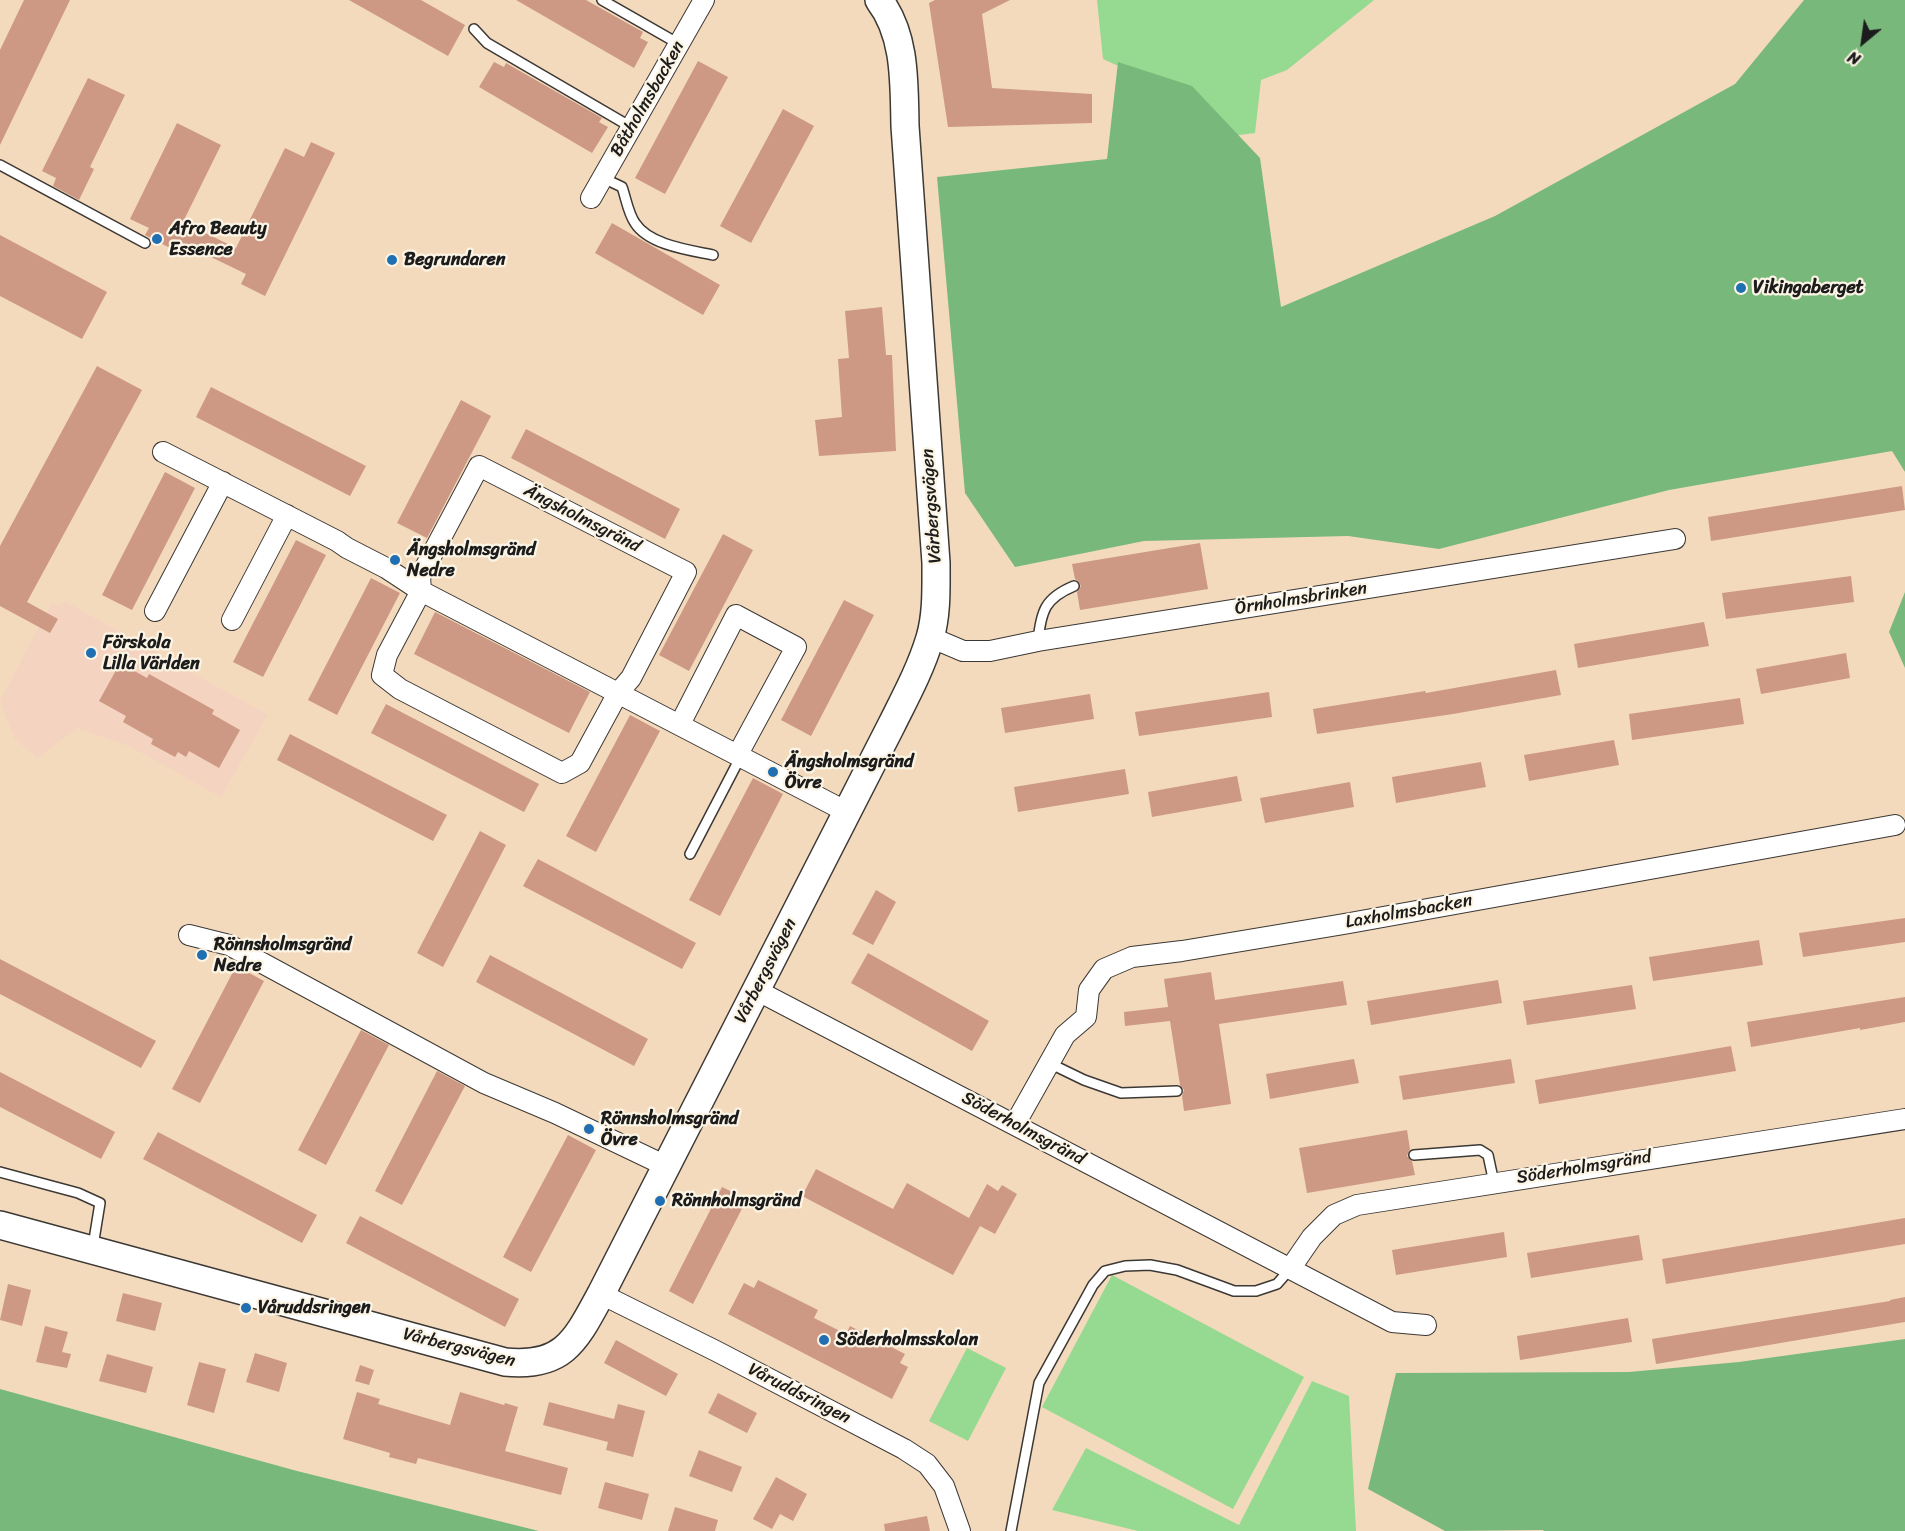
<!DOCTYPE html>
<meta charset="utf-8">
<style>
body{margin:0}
#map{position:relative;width:1905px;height:1531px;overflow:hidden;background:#f4dabd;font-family:Sriracha,sans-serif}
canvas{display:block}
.north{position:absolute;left:1833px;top:12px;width:60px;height:60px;-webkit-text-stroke:4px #fcf5e5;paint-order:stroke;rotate:209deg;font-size:16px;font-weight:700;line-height:24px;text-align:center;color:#1c1c1c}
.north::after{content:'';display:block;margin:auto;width:21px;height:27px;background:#1c1c1c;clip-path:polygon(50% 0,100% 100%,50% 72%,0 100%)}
</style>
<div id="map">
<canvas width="1905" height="1531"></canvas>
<div class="north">N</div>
</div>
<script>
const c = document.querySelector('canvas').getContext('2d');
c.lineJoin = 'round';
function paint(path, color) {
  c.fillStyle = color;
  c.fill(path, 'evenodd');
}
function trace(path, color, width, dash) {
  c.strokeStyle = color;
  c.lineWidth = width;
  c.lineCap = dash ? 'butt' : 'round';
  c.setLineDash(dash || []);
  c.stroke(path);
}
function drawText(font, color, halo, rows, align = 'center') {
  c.font = font + ' Sriracha,sans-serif';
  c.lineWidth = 4.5;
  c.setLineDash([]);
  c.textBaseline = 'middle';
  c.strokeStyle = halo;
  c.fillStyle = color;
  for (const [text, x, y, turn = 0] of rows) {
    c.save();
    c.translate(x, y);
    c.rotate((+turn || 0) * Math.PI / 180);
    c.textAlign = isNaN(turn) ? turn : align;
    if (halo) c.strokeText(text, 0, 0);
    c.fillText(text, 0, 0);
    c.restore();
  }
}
const built = new Path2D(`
 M 52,602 L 57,605 L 66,602 L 268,715 L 221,797 L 131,747 L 78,728 L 37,758 L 14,738 L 0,701 Z`);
const green = new Path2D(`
 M 1097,0 L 1374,0 L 1287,70 L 1261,80 L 1255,133 L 1215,138 L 1138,75 L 1103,59 Z
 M 1112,1275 L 1304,1377 L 1233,1509 L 1042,1407 Z
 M 967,1348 L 1006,1368 L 968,1441 L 929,1421 Z
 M 1312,1381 L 1349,1396 L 1356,1531 L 1138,1531 L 1052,1510 L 1086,1448 L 1239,1525 Z`);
const forest = new Path2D(`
 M 1804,0 L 1905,0 L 1905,472 L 1892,451 L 1669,490 L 1439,549 L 1348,536 L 1144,541 L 1015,567 L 965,493 L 937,177 L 1107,159 L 1118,62 L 1192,86 L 1260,158 L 1281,307 L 1495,216 L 1735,84 Z
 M 1905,592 L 1905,668 L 1889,632 Z
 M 1905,1339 L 1905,1531 L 1544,1531 L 1543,1530 L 1445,1531 L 1368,1489 L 1396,1373 L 1629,1372 L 1739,1362 Z
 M 0,1389 L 297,1471 L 539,1531 L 0,1531 Z`);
const building = new Path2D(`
 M 24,0 L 70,0 L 0,145 L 0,50 Z
 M 349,0 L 421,0 L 465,25 L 448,56 Z
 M 516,0 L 586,0 L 643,32 L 640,38 L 648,42 L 634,68 Z
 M 935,0 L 1010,0 L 982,14 L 992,88 L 1092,94 L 1092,123 L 948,127 L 929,3 Z
 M 698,61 L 728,77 L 665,194 L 635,178 Z
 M 494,62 L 504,67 L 506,63 L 602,118 L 599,122 L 608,127 L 592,153 L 479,87 Z
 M 88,78 L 125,95 L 90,167 L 94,169 L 79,200 L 53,186 L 56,178 L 42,171 Z
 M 783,109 L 814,126 L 751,243 L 720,226 Z
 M 177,123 L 221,145 L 183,222 L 236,248 L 285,148 L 304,157 L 311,142 L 335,153 L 265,296 L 241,284 L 246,274 L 174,239 L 170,248 L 145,235 L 149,228 L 130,219 Z
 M 612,223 L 720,285 L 703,315 L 595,253 Z
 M 0,235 L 107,292 L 82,339 L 0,296 Z
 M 882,307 L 886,355 L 892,355 L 896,451 L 819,456 L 815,420 L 842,417 L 838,359 L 849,358 L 845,311 Z
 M 97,366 L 142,390 L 27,602 L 58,619 L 50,633 L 0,606 L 0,546 Z
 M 211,387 L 366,466 L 350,496 L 196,417 Z
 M 461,400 L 491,416 L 427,538 L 397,523 Z
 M 526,429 L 680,509 L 665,539 L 511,458 Z
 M 165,472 L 195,488 L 132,610 L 102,595 Z
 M 1902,486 L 1905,510 L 1711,541 L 1708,517 Z
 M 723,534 L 753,550 L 689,671 L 659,655 Z
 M 296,540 L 326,555 L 263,677 L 233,662 Z
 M 1200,543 L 1208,589 L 1080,610 L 1077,592 L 1081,586 L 1078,581 L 1075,579 L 1072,564 Z
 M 1851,576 L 1854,602 L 1726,619 L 1722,593 Z
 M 371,578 L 400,593 L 337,715 L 308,700 Z
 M 844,600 L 874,615 L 811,736 L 781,720 Z
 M 435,612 L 590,692 L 569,733 L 414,654 Z
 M 1704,622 L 1709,646 L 1578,668 L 1574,644 Z
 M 1846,653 L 1850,678 L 1761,694 L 1756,669 Z
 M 120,663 L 147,678 L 149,674 L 214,710 L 212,714 L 240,730 L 219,768 L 189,751 L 186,757 L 178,752 L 175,757 L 151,744 L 153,739 L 123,722 L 126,716 L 99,701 Z
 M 1556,670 L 1561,695 L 1453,714 L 1317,734 L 1313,709 L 1425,691 L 1426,693 Z
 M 1269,692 L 1272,717 L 1139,736 L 1135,712 Z
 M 1090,694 L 1094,719 L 1005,733 L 1001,708 Z
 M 1740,698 L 1744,724 L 1632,740 L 1629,714 Z
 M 386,704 L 539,784 L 524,812 L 371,733 Z
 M 630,715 L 660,731 L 596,852 L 566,836 Z
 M 290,734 L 447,815 L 433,841 L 277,760 Z
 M 1614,740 L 1619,765 L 1529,781 L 1524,755 Z
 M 1481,762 L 1486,787 L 1396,803 L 1392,777 Z
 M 1125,769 L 1129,794 L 1018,812 L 1014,787 Z
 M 1237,776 L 1242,801 L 1152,817 L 1148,792 Z
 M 753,778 L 783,794 L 720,916 L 689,900 Z
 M 1350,782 L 1354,807 L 1265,823 L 1260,798 Z
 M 480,831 L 506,845 L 443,967 L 417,953 Z
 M 538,859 L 696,943 L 682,969 L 523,886 Z
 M 876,890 L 896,902 L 873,945 L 852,934 Z
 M 1905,918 L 1905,942 L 1803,957 L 1799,933 Z
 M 1759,940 L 1763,965 L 1653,981 L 1649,957 Z
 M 868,953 L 989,1021 L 972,1051 L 851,983 Z
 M 490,955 L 648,1039 L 634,1066 L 476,982 Z
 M 0,959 L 156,1041 L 141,1068 L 0,994 Z
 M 236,966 L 264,981 L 200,1103 L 172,1089 Z
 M 1211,972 L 1215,1000 L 1343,981 L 1347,1005 L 1219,1024 L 1231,1104 L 1184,1111 L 1182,1096 L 1184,1090 L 1180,1085 L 1170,1021 L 1125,1026 L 1124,1012 L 1168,1007 L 1164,979 Z
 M 1498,980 L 1502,1003 L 1371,1025 L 1367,1001 Z
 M 1632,985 L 1636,1009 L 1527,1025 L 1523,1001 Z
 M 1905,997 L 1905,1022 L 1860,1030 L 1860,1028 L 1751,1047 L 1747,1022 Z
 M 361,1030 L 389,1045 L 326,1165 L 298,1150 Z
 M 1731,1046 L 1736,1071 L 1539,1104 L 1535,1080 Z
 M 1354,1059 L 1359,1083 L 1270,1099 L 1266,1074 Z
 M 1511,1059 L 1515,1083 L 1403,1100 L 1399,1076 Z
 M 437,1071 L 465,1086 L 402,1205 L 375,1191 Z
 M 0,1072 L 115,1132 L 101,1159 L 0,1107 Z
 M 1407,1130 L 1410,1149 L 1407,1156 L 1412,1161 L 1415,1175 L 1307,1193 L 1299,1148 Z
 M 158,1132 L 317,1215 L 302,1243 L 143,1159 Z
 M 568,1135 L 596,1150 L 531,1272 L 503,1257 Z
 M 816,1169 L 893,1209 L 907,1183 L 969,1218 L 987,1184 L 998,1191 L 1002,1185 L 1017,1194 L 995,1234 L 980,1226 L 953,1275 L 802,1196 Z
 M 722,1187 L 747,1199 L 693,1304 L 669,1291 Z
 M 360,1216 L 519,1299 L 505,1327 L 346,1243 Z
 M 1905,1218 L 1905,1244 L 1666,1284 L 1662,1259 Z
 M 1504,1232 L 1507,1257 L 1396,1275 L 1392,1250 Z
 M 1639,1235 L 1643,1260 L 1531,1278 L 1527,1253 Z
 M 758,1280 L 818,1310 L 814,1318 L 846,1334 L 850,1326 L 905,1354 L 900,1363 L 908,1367 L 892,1399 L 728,1314 L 744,1283 L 754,1288 Z
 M 8,1284 L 31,1290 L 22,1326 L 0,1320 Z
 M 123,1293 L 162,1303 L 155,1331 L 116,1321 Z
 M 1905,1297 L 1905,1322 L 1656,1364 L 1652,1339 L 1890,1301 L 1890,1300 Z
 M 1628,1318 L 1632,1342 L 1520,1360 L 1517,1336 Z
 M 45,1326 L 68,1332 L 62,1352 L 71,1354 L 67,1368 L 36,1362 Z
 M 616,1340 L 678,1374 L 666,1396 L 604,1363 Z
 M 255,1353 L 287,1363 L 279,1392 L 246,1382 Z
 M 107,1354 L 153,1367 L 146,1393 L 99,1381 Z
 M 199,1362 L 226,1369 L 214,1413 L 187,1405 Z
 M 360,1365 L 374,1370 L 369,1385 L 355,1381 Z
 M 357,1392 L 380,1399 L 378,1404 L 450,1425 L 460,1392 L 504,1405 L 505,1403 L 518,1407 L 505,1451 L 568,1468 L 561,1495 L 418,1458 L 416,1464 L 389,1457 L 390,1453 L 343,1439 Z
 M 718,1393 L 757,1413 L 747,1433 L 708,1413 Z
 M 549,1402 L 614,1419 L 618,1404 L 645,1411 L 633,1457 L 606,1450 L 608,1442 L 543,1425 Z
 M 699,1450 L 742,1467 L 732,1492 L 689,1476 Z
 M 776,1477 L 807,1494 L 793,1521 L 780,1514 L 772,1529 L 753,1519 Z
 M 605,1482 L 649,1494 L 642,1520 L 598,1508 Z
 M 675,1507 L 718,1520 L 715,1531 L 668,1531 Z
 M 927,1516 L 930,1531 L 885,1531 L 884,1524 Z`);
const lane = new Path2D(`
 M 602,0 L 679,44
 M 474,29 L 487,43 L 631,127
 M 0,165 L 145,243
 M 603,178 L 622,187 C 626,198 628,213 635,223 C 649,245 689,250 713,255
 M 1038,641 C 1041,611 1045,598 1074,586
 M 690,854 L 741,756
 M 1049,1063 L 1084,1080 L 1121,1093 L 1177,1091
 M 1414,1155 L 1480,1150 L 1488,1155 L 1494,1183
 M 0,1172 L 78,1193 L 100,1203 L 93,1246
 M 1011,1531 L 1039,1383 L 1093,1285 L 1105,1271 L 1125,1266 L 1150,1265 L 1177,1270 L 1234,1291 L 1256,1291 L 1277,1284 L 1290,1269`);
const street = new Path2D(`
 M 591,198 L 704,0
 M 163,452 L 337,541 L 347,548 L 386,568 L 421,591 L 847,812
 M 479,466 L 686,572 L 631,678 L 618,693 L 580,763 L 562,773 L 400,689 L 382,675 L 387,655 L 421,591 L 420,577 Z
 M 155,611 L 223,482
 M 232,620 L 287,515
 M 930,637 L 963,651 L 990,651 L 1038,641 L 1675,539
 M 680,724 L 736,615 L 796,647 L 738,754
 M 189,935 L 229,945 L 484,1083 L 555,1113 L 666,1166
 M 756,990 L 1392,1322 L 1426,1325
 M 1015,1124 L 1065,1035 L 1086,1017 L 1089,990 L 1104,969 L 1132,957 L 1182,951 L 1344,924 L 1895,825
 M 1290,1269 L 1312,1237 L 1334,1215 L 1357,1205 L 1905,1119
 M 601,1294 L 716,1351 L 904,1449 L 927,1464 L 944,1486 L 960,1531`);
const secondary = new Path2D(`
 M 0,1225 L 505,1362 C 564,1368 576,1340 601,1294 L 892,724 C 906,696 921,668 930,638 C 937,614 936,588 936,563 L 905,126 C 904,83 906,35 879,0`);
const markers = [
 [157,239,6,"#1f6fb2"],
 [392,260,6,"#1f6fb2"],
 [1741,288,6,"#1f6fb2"],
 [395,560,6,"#1f6fb2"],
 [91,653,6,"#1f6fb2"],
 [773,772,6,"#1f6fb2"],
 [202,955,6,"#1f6fb2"],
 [589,1129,6,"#1f6fb2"],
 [660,1201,6,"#1f6fb2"],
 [246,1308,6,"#1f6fb2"],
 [824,1340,6,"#1f6fb2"]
];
const streetNames = [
 ["Båtholmsbacken",648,99,-60],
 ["Vårbergsvägen",932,506,-94],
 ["Ängsholmsgränd",582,519,27],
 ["Örnholmsbrinken",1301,599,-9],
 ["Laxholmsbacken",1409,912,-10],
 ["Vårbergsvägen",766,971,-63],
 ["Söderholmsgränd",1023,1129,28],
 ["Söderholmsgränd",1584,1168,-9],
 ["Vårbergsvägen",459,1348,14],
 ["Våruddsringen",799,1394,27]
];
const poiNames = [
 ["Afro Beauty",169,229],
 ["Essence",169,250],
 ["Begrundaren",404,260],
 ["Vikingaberget",1753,288],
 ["Ängsholmsgränd",407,550],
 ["Nedre",407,571],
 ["Förskola",103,643],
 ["Lilla Världen",103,664],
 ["Ängsholmsgränd",785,762],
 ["Övre",785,783],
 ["Rönnsholmsgränd",214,945],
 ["Nedre",214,966],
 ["Rönnsholmsgränd",601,1119],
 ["Övre",601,1140],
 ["Rönnholmsgränd",672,1201],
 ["Våruddsringen",258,1308],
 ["Söderholmsskolan",836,1340]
];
paint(built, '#f4d3c0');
paint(green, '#96d991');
paint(forest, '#78b97b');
paint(building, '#cd9984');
trace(lane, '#3c3834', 12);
trace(street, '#3c3834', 22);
trace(secondary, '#3c3834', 30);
trace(lane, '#fff', 9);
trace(street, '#fff', 20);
trace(secondary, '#fff', 27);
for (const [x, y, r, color] of markers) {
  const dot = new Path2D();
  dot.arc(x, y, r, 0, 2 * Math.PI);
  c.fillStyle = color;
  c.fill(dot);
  trace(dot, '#fcf5e5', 2);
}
drawText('18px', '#1c1c1c', '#fcf5e5', streetNames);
drawText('bold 18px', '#1c1c1c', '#fcf5e5', poiNames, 'left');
</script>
